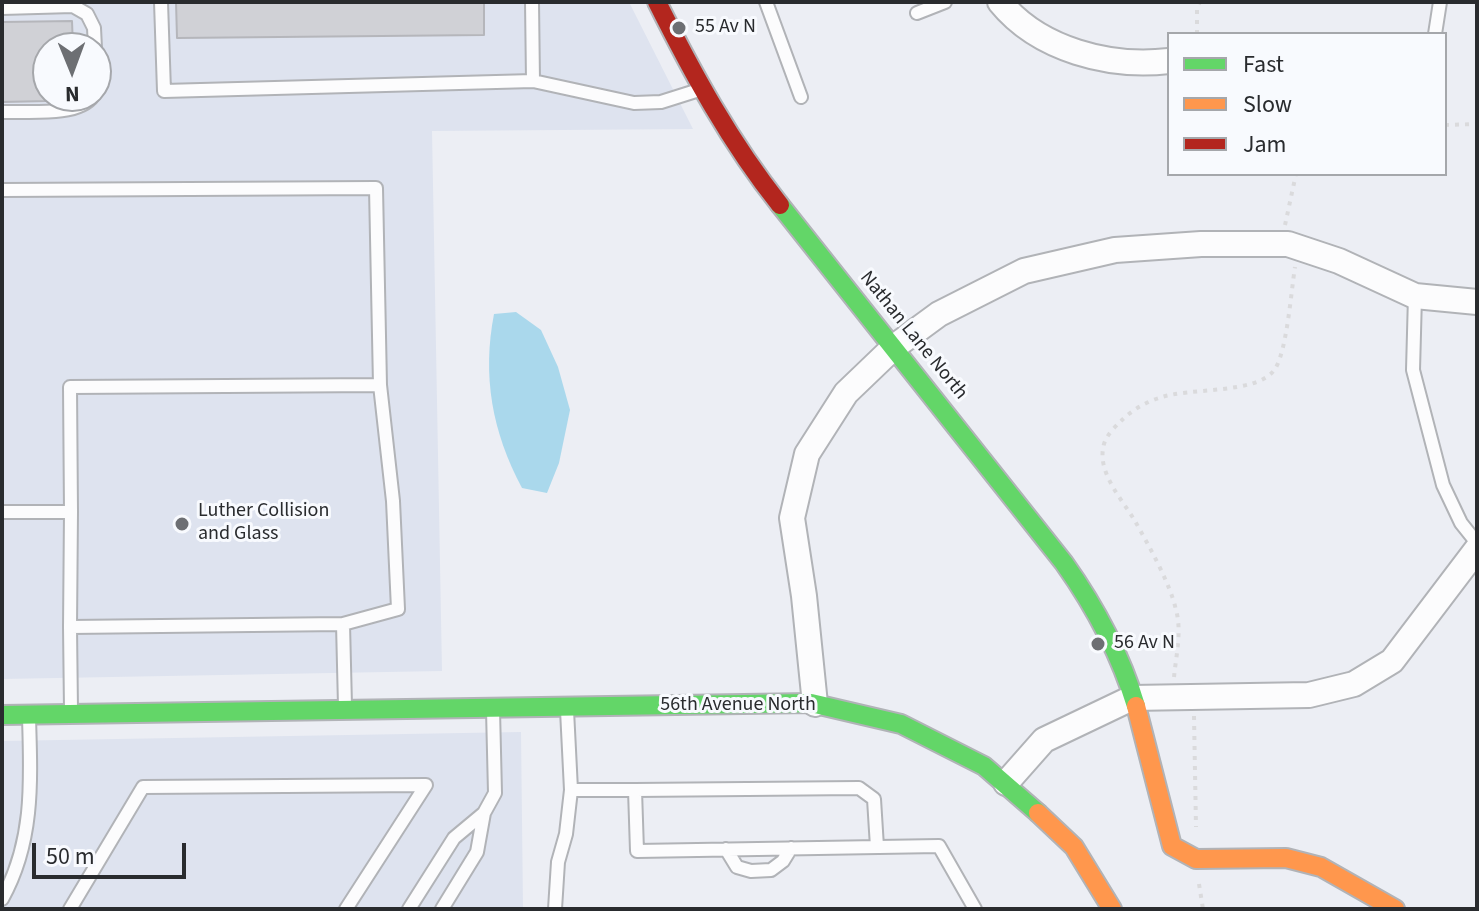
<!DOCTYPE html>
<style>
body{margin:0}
#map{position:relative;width:1479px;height:911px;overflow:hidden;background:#eceef4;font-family:"Source Sans 3",sans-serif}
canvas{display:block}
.frame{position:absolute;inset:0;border:4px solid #292b2e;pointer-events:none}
.legend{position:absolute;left:1167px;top:32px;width:280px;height:144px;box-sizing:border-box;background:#f8fafe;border:2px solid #a5a7ab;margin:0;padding:10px 14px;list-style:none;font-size:24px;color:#292b2e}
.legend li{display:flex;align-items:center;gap:16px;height:40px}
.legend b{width:40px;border:2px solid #a5a7ab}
.north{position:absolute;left:32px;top:32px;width:80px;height:80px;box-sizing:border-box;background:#f8fafe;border:2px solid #a5a7ab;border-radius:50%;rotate:179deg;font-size:22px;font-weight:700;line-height:32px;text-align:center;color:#292b2e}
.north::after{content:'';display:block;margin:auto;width:28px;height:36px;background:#6d6f73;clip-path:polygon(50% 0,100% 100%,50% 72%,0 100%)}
.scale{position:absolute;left:32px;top:843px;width:154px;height:36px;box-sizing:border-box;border:4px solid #292b2e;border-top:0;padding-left:10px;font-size:24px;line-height:28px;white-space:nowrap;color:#292b2e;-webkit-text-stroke:6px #f8fafe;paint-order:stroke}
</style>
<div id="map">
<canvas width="1479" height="911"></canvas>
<div class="frame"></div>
<ul class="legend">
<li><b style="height:10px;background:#63d668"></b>Fast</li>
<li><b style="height:10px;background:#ff974d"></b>Slow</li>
<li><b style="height:10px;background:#b3261e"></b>Jam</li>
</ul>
<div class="north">N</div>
<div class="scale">50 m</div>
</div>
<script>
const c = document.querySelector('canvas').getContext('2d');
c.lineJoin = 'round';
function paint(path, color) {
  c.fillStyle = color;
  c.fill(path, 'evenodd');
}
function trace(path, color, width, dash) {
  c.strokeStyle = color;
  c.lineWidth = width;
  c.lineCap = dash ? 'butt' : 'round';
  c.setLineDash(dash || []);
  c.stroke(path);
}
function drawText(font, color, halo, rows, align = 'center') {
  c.font = font + ' "Source Sans 3",sans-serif';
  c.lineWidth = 6;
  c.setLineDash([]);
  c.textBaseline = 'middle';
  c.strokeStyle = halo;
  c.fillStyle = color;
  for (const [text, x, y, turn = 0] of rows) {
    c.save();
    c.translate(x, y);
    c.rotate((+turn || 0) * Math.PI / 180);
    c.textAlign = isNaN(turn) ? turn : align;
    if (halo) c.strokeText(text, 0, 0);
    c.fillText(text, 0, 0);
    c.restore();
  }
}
const built = new Path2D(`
 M 2,2 L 629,2 L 693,129 L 432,131 L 442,671 L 2,679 ZM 48,48 L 96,48 L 96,96 L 48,96 Z
 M 521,732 L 523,909 L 2,909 L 2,741 Z`);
const water = new Path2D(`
 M 516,312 L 541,330 L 558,367 L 570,410 L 559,463 L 547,493 L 522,488 C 492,432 482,376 494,314 Z`);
const building = new Path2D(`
 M 176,2 L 484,2 L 484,35 L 177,38 Z
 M 72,21 L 73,48 L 48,48 L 48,101 L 2,102 L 2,22 Z`);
const path = new Path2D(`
 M 1197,34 L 1197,8 L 1200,2
 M 1445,125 L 1477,124
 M 1285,225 L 1296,174
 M 1174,677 C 1176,656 1182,631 1176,610 C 1170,583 1149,546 1135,521 C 1122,499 1096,472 1104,444 C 1107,434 1116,426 1122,420 C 1132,410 1146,402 1159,398 C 1188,387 1258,395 1275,369 C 1287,350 1291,292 1295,267
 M 1194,716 L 1196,827
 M 1199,884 L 1203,909`);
const lane = new Path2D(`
 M 161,2 L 164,91 L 533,81 L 634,103 L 661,102 L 699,90
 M 532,2 L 533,81
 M 766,2 L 801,97
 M 2,8 L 73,6 L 87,14 L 94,28 L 95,48
 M 917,13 L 945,2
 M 1435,34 L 1440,2
 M 2,112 C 27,111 78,117 93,96
 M 2,190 L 376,188 L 380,385 L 393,501 L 398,609 L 343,624
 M 1415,296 L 1413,370 L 1443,485 L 1461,523 L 1477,543
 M 2,512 L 71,512 L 70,627
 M 71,512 L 70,387 L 380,385
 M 71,710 L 70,627 L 343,624 L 345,706
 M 571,790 L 635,790 L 637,851 L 939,846 L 975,909
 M 635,790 L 859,788 L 874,799 L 877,847
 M 726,849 L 737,867 L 751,871 L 771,870 L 783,861 L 791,848
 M 2,899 C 34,842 31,781 29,718
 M 70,909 L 143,787 L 426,785 L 346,909
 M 409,909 L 454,838 L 484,813
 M 442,909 L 477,852 L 484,813 L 495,793 L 493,710
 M 555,909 L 558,862 L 566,834 L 571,790 L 567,710`);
const street = new Path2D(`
 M 1000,2 C 1039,50 1110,68 1169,61
 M 815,704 L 804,596 L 792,518 L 807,454 L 846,393 L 894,347 L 939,314 L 1024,271 L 1115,250 L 1201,244 L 1288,244 L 1339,261 L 1415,296 L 1477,302
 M 1006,783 L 1044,740 L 1132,698 L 1309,695 L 1354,684 L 1392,661 L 1477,549`);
const fast = new Path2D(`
 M 780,205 L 1064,563 C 1096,608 1120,653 1136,706
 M 2,715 L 811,703 L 901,724 L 984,766 L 1038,813`);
const slow = new Path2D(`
 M 1136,706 L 1172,846 L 1196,859 L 1286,858 L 1321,867 L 1395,909
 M 1038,813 L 1074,847 L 1112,909`);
const jam = new Path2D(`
 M 657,2 C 693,74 730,142 780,205`);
const markers = [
 [679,28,8,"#6d6f73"],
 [182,524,8,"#6d6f73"],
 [1098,644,8,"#6d6f73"]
];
const poiNames = [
 ["55 Av N",695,28],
 ["Luther Collision",198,512],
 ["and Glass",198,535],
 ["56 Av N",1114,644]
];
const streetNames = [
 ["Nathan Lane North",913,336,51],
 ["56th Avenue North",738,706]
];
paint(built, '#dee3ef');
paint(water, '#aad8ec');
paint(building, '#d0d1d6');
trace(building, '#b5b6bb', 2);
trace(lane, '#b1b3b7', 16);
trace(street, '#b1b3b7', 28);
trace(fast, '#b1b3b7', 22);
trace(slow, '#b1b3b7', 22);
trace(jam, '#b1b3b7', 22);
trace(path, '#dadadc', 4, [4, 6]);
trace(lane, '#fcfcfd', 12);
trace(street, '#fcfcfd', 24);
trace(fast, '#63d668', 18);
trace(slow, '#ff974d', 18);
trace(jam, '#b3261e', 18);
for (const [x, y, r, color] of markers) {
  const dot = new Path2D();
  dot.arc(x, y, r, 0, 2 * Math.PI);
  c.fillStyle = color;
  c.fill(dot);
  trace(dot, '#f8fafe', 3);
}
drawText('20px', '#292b2e', '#f8fafe', poiNames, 'left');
drawText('20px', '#292b2e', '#f8fafe', streetNames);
</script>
